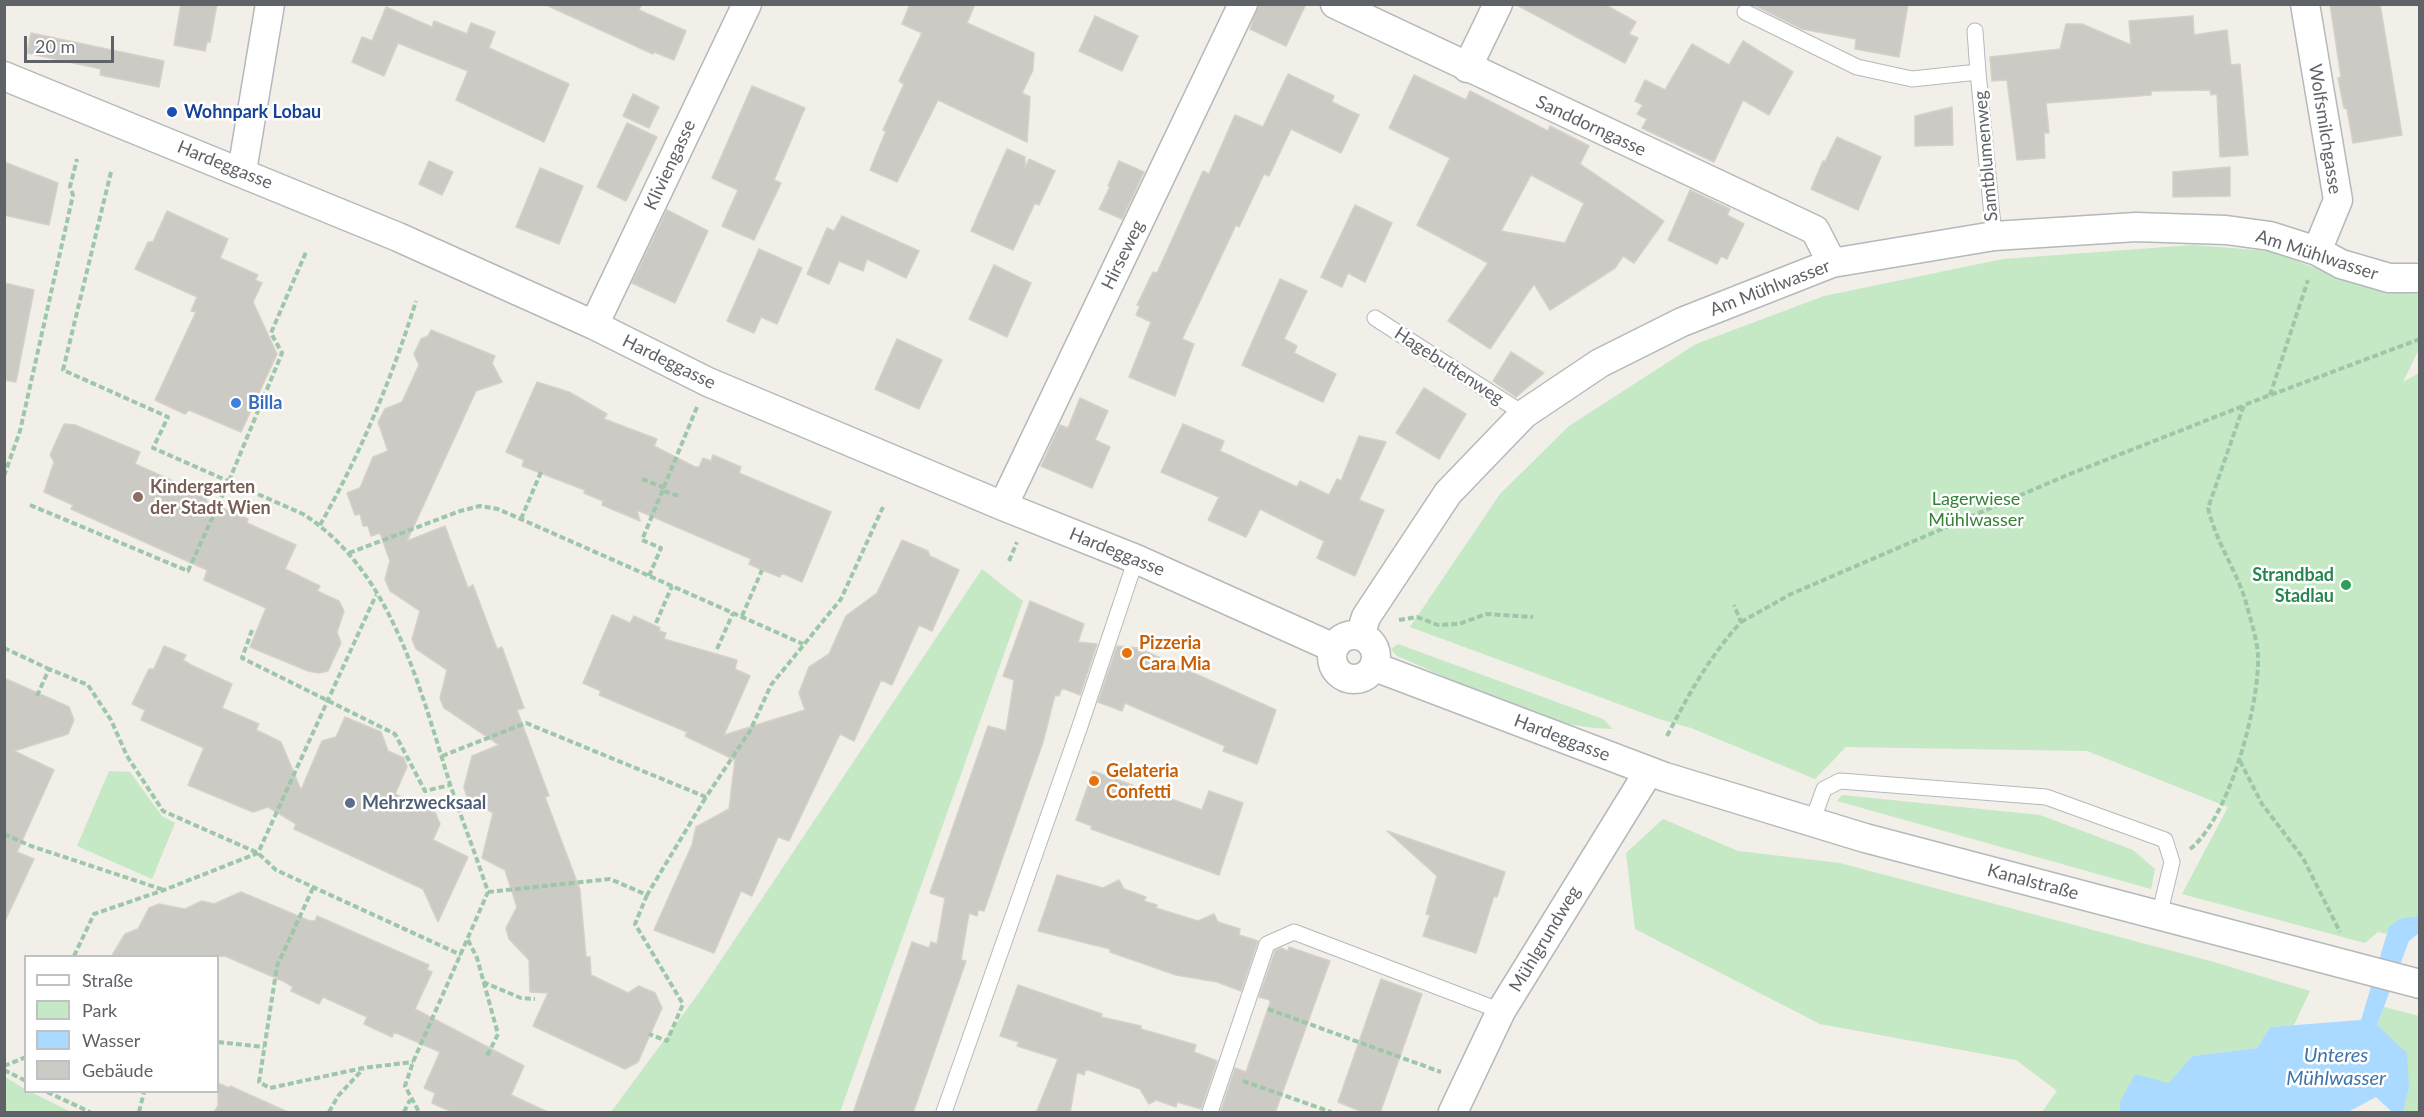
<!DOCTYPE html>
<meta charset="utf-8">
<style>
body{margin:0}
#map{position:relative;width:2424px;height:1117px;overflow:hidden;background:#f1efe8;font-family:Lato,sans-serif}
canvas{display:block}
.frame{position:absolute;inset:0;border:6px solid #5f6368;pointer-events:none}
.legend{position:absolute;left:24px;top:955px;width:195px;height:138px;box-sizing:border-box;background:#fff;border:2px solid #bfc1c3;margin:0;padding:8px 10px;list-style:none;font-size:18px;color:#5f6368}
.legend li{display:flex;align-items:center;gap:12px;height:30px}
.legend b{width:30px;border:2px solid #bfc1c3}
.scale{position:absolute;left:24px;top:36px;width:90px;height:27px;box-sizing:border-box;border:3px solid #5f6368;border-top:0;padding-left:8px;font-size:18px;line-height:21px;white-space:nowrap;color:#5f6368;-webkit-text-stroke:4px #fff;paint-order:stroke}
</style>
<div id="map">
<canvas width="2424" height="1117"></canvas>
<div class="frame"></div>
<ul class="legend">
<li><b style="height:8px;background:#fff"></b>Straße</li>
<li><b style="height:16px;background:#c5e8c5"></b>Park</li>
<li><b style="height:16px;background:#aadaff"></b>Wasser</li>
<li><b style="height:16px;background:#cccac5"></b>Gebäude</li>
</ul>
<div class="scale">20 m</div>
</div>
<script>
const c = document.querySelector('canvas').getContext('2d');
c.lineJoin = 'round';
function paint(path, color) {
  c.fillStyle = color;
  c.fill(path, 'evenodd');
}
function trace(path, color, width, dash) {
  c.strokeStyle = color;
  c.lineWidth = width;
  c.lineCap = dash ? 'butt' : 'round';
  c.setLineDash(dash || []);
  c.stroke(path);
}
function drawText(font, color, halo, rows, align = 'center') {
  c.font = font + ' Lato,sans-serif';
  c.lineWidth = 5;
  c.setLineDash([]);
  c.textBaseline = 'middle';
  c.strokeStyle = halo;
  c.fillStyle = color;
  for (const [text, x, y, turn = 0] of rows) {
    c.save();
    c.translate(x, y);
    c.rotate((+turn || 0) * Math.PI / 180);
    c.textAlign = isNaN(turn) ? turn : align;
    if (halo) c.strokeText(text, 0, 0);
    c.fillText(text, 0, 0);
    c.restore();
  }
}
const green = new Path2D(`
 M 2193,245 L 2269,251 L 2370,288 L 2419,294 L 2419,349 L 2403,382 L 2419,373 L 2418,918 L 2399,919 L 2386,934 L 2378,932 L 2365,943 L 2182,894 L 2228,807 L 2087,751 L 1846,747 L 1815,779 L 1691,728 L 1662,720 L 1410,627 L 1500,494 L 1569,426 L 1696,344 L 1824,296 L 2003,259 Z
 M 982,569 L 1023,601 L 840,1112 L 611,1112 L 701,990 Z
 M 1398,644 L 1603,719 L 1613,729 C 1537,728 1465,684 1397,656 L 1391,649 Z
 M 109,771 L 130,772 L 162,816 L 175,823 L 152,879 L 77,846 Z
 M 1842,795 L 2040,815 L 2133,850 L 2155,869 L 2151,889 L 1837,801 Z
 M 1663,819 L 1738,851 L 1840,863 L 2214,962 L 2310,991 L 2294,1025 L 2270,1027 L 2257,1048 L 2192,1056 L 2169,1084 L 2120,1102 L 2120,1112 L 2042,1112 L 2057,1091 L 2016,1060 L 1820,1024 L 1635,929 L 1626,853 Z
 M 2384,1007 L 2419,1016 L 2419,1112 L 2403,1112 L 2409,1088 L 2377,1025 Z
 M 5,1077 L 25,1089 L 26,1092 L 31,1092 L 71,1112 L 5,1112 Z`);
const water = new Path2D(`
 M 2419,916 L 2419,933 L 2409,941 L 2377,1025 L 2407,1053 L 2409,1088 L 2403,1112 L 2392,1112 L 2376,1097 L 2348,1112 L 2120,1112 L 2120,1102 L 2135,1074 L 2169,1083 L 2192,1056 L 2257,1048 L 2270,1027 L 2361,1020 L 2389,927 L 2399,919 Z`);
const building = new Path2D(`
 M 181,4 L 217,4 L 210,42 L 207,42 L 205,51 L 174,45 Z
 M 544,4 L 642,4 L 639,10 L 686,31 L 674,60 L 654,52 L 653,54 Z
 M 910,4 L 975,4 L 967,23 L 1034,53 L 1033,70 L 1022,93 L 1030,97 L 1027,142 L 938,100 L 897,182 L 870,170 L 886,131 L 883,130 L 904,84 L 899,81 L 922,33 L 902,24 Z
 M 1259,4 L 1306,4 L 1286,46 L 1250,29 Z
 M 1515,4 L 1604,4 L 1636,22 L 1629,34 L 1638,38 L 1625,63 Z
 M 1752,4 L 1908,4 L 1899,57 L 1855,49 L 1856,39 L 1802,29 Z
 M 2330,4 L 2380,4 L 2402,135 L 2353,143 L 2347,109 L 2344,108 L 2338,78 L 2341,77 Z
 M 386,7 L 432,27 L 434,21 L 467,34 L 471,23 L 495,32 L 489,48 L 569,84 L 544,142 L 456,100 L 468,71 L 398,43 L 384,76 L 352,62 L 362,37 L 372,41 Z
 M 1095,16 L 1138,36 L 1122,71 L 1079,51 Z
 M 2193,16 L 2194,35 L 2227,30 L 2231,65 L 2240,64 L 2248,155 L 2220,157 L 2217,94 L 2211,95 L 2210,90 L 2151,91 L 2151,95 L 2046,103 L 2049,133 L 2044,133 L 2045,158 L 2017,160 L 2007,80 L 1992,81 L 1990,57 L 2060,49 L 2066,24 L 2082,24 L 2131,45 L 2129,21 Z
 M 31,33 L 164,61 L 159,87 L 100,75 L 101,69 L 27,53 Z
 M 1743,41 L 1793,72 L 1769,115 L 1743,100 L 1714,162 L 1642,128 L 1647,119 L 1637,114 L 1643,105 L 1635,101 L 1645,80 L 1665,90 L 1692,44 L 1729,65 Z
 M 1288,74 L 1334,96 L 1332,102 L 1359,115 L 1341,153 L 1291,129 L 1269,176 L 1264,174 L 1239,227 L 1236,225 L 1182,339 L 1194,344 L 1175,396 L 1129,377 L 1151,322 L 1136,315 L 1140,306 L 1137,305 L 1153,272 L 1157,273 L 1203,171 L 1209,174 L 1235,115 L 1263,127 Z
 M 1414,75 L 1466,100 L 1470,91 L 1548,131 L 1550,126 L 1589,146 L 1580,164 L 1664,221 L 1634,263 L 1623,256 L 1615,268 L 1550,310 L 1534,284 L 1490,349 L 1448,321 L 1488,263 L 1417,225 L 1450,158 L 1389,128 ZM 1531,175 L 1584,203 L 1565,243 L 1501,231 Z
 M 752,86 L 805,108 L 774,180 L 781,183 L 754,240 L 722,226 L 738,190 L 712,178 Z
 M 633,94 L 659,107 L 649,128 L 623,116 Z
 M 1952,107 L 1953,145 L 1915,146 L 1915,116 Z
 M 627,123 L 657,137 L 626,201 L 597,187 Z
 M 1837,137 L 1881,157 L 1858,210 L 1811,189 L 1823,161 L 1825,162 Z
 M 1007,149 L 1025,157 L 1025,168 L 1029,159 L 1055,171 L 1039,205 L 1035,203 L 1013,250 L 971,231 Z
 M 429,161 L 453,172 L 442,195 L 419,184 Z
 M 1119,161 L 1144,172 L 1122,219 L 1099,209 L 1110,187 L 1108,186 Z
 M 4,162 L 58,183 L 49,225 L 4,215 Z
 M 2230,167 L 2230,196 L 2173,197 L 2173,172 Z
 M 540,168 L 583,186 L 559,244 L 516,227 Z
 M 1690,190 L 1730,209 L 1727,215 L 1744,224 L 1727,259 L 1721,256 L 1717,264 L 1668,240 Z
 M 1355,205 L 1392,223 L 1365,282 L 1348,273 L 1342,287 L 1321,277 Z
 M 667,210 L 708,231 L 675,303 L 632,283 Z
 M 167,211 L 228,239 L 220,258 L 258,275 L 255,280 L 262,283 L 253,302 L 277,354 L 241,432 L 189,410 L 185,414 L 155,400 L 196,312 L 191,311 L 197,297 L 135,269 L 148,242 L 153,242 Z
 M 842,216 L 919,251 L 906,278 L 867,259 L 863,271 L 839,261 L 829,284 L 807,274 L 827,228 L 834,231 Z
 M 759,249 L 802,268 L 777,324 L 761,317 L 754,333 L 727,321 Z
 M 994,265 L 1031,283 L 1007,337 L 969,319 Z
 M 1280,279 L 1307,291 L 1284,339 L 1297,346 L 1294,353 L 1336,374 L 1323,402 L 1242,365 Z
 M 4,283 L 34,290 L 16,382 L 4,380 Z
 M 431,330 L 495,356 L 492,363 L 502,382 L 476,391 L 407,541 L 445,526 L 468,588 L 473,585 L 497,649 L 502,647 L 524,708 L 517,710 L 549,796 L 545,797 L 580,890 L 586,957 L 590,957 L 591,975 L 628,993 L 639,986 L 655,993 L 662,1008 L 638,1062 L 625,1069 L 533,1026 L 548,993 L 530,992 L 529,960 L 509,939 L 506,928 L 517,907 L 505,870 L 482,858 L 493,813 L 467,797 L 464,787 L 472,756 L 499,745 L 444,708 L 440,698 L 447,670 L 416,649 L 412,639 L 420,611 L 390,591 L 385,579 L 390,561 L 380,533 L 371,536 L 368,526 L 363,526 L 360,514 L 355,515 L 347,493 L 360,488 L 373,457 L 388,451 L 378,422 L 385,409 L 402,402 L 419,365 L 414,354 L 421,339 L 428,336 Z
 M 897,339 L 942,360 L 919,409 L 875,389 Z
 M 1511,352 L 1544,373 L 1516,397 L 1493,381 Z
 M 537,382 L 569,392 L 607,414 L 604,419 L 657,439 L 654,446 L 695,467 L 699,467 L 703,458 L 711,461 L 713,455 L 741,467 L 739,473 L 831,512 L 802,582 L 782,573 L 780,577 L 762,570 L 749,564 L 751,559 L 637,510 L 640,521 L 602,505 L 603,501 L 584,493 L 585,490 L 522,466 L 524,460 L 506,452 Z
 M 1424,388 L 1466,414 L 1439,459 L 1396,433 Z
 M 1080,398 L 1108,411 L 1095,440 L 1110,447 L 1092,488 L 1041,466 L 1060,425 L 1068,428 Z
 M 64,424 L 75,425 L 140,452 L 135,464 L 182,485 L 185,480 L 210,491 L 206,501 L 248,519 L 247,523 L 296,545 L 285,569 L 320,586 L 317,591 L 339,601 L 344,611 L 337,632 L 341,643 L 328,671 L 319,673 L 308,671 L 250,647 L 266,608 L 204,580 L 207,570 L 71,509 L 73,505 L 44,492 L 54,462 L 50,455 Z
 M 1183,424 L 1224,441 L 1220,451 L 1297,487 L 1300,481 L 1329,495 L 1337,479 L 1341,481 L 1359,436 L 1386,442 L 1359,500 L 1384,510 L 1355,576 L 1317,558 L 1324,541 L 1260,509 L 1246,537 L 1208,520 L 1219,497 L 1161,472 Z
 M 902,540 L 928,551 L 930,556 L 959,570 L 932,631 L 919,625 L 892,685 L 881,680 L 854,741 L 840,734 L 789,841 L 778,837 L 752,896 L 741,891 L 714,953 L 654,930 L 692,845 L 696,827 L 729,809 L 735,760 L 685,736 L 687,732 L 599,695 L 601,691 L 583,683 L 612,615 L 630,623 L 634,616 L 660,628 L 659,631 L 666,633 L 664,639 L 737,660 L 735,669 L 750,676 L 724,735 L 805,710 L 799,693 L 809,667 L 829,654 L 846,616 L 877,593 Z
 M 1030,601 L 1084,624 L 1078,642 L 1097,644 L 1080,695 L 1062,688 L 1059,696 L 1055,695 L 1043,742 L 984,911 L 978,910 L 977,916 L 969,913 L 961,960 L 966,961 L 913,1113 L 853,1113 L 912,942 L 929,948 L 931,942 L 937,944 L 945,898 L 930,893 L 988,726 L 1006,731 L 1014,680 L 1003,676 Z
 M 164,646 L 186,655 L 183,660 L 191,665 L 232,684 L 222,708 L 259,724 L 256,730 L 281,742 L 301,790 L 322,741 L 336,737 L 345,717 L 381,732 L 388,751 L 404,758 L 407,767 L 395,794 L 435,812 L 440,824 L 433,840 L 468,857 L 438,922 L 423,889 L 294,829 L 296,824 L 268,807 L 253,812 L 188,785 L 204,748 L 141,720 L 145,710 L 132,704 L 149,669 L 154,669 Z
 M 1117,646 L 1138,648 L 1276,710 L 1257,764 L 1223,751 L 1225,746 L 1125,703 L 1122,711 L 1098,702 Z
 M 4,678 L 69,707 L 74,720 L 68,734 L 14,751 L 54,770 L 17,852 L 34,859 L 4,923 Z
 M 1093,771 L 1202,810 L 1209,791 L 1243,803 L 1219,875 L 1091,829 L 1092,826 L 1076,820 Z
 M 1387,831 L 1505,872 L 1497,897 L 1494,896 L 1476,953 L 1423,936 L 1430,915 L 1426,914 L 1437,876 Z
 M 1057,875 L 1103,888 L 1119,880 L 1124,889 L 1146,897 L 1144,901 L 1157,905 L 1156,908 L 1198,921 L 1214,914 L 1218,922 L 1240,929 L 1239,935 L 1258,941 L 1241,991 L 1217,982 L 1176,975 L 1110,952 L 1110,949 L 1038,931 Z
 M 241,892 L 310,921 L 315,921 L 317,916 L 429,965 L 427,970 L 432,972 L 415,1009 L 524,1066 L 511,1095 L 550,1113 L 454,1113 L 432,1103 L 435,1093 L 424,1088 L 440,1052 L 394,1032 L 392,1037 L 364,1024 L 367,1017 L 323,997 L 319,1004 L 291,991 L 293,987 L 285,982 L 225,956 L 111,957 L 125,934 L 138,929 L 149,908 L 159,904 L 185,909 L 202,901 L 214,904 Z
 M 1289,947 L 1330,961 L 1275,1113 L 1220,1113 L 1235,1068 L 1246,1072 L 1270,1003 L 1270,1000 L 1259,997 L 1275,951 L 1281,948 L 1288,951 Z
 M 1381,979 L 1422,994 L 1380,1113 L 1365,1113 L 1338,1102 Z
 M 1018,985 L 1102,1014 L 1101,1017 L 1141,1026 L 1141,1029 L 1196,1045 L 1194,1052 L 1217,1061 L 1201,1109 L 1177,1102 L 1176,1107 L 1156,1100 L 1149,1104 L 1140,1089 L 1086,1069 L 1084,1075 L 1077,1072 L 1070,1113 L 1036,1113 L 1058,1059 L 1017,1046 L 1019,1042 L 1000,1036 Z
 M 218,1083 L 229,1088 L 230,1086 L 290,1113 L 213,1113 L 218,1106 Z`);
const path = new Path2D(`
 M 111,172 L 63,370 L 168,417 L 153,448 L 303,514 C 392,571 420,689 450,784 C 462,820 476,855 488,892 L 413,1062 L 405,1086 L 419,1112
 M 2270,395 L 2308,280
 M 4,476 L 20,431 L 73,195 L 70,187 L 77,159
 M 642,479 L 665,488
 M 664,491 L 679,496
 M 30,505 L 188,571 L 229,481 L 282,353 L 271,333 L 306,252
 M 521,519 L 541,472
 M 320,525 C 360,455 392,378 416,301
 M 349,553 L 460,511 L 480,506 L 498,509 L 803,644
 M 1009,561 L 1017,542
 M 649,576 L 661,548 L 642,540 L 697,407
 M 742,616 L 762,570
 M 1399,620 L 1417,617 L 1438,625 L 1459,624 L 1486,614 L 1533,617
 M 1741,622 L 1791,594 L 2065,476 L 2243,406
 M 656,623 L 672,586
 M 252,630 L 242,658 L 395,734 L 425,791 L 450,785
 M 4,648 L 49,669
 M 717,649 L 733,613
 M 37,696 L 49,669 L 88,685 L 111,720 L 127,756 L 163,811 L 258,853 L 276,870 L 461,955
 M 1667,736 C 1689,694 1709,657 1741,622 L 1734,605
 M 442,756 L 526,723 L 706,797 L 750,731 L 771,685 L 841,599 L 883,507
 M 2240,761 L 2262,804 L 2303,858 L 2340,932
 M 4,834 L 31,846 L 164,890
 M 2190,849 C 2229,819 2260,704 2258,655 C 2257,640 2251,621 2247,606 C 2238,572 2216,543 2208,508 L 2244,405 L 2420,339
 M 313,888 L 277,966 L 259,1082 L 270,1088 L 363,1068 L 413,1062
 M 488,892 L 610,879 L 647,895 L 706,797
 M 647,895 L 635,924 L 683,1004 L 667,1041 L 649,1034
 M 468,940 L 477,958 L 498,1034 L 486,1058
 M 74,956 L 94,914 L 164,890 L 258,853 L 376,595
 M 483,982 L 521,998 L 535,999
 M 1268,1009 L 1441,1072
 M 218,1042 L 264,1047
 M 4,1066 L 26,1057
 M 4,1070 L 26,1081
 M 1243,1081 L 1331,1112
 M 47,1092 L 90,1112
 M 139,1112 L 144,1092
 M 329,1112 L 338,1096 L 363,1069
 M 404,1112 L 410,1100`);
const service = new Path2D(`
 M 1745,12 L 1857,67 L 1912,79 L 1978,72 L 1994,236
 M 1975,31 L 1978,72
 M 1375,318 L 1524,414
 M 1812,822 L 1824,789 L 1840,781 L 2046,797 L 2165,840 L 2172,862 L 2159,916
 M 944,1112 L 1079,729 L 1136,559
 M 1210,1112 L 1267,944 L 1294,932 L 1501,1011`);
const minor = new Path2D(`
 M 1335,4 L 1815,230 L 1832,263
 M 2305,4 L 2338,200 L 2317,251
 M 1467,68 L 1498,4
 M 4,76 L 398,237 L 594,325 L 708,382 L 1003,506 L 1136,559 L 1334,648
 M 242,171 L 270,4
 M 594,325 L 747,4
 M 1003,506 L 1243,4
 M1332 657a22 22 0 1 1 44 0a22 22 0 1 1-44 0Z
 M 1360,636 L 1366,617 L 1448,493 L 1524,414 L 1600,363 L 1682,322 L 1832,263 L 1994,236 L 2136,227 L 2226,230 L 2270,236 L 2317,251 L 2341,264 L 2389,278 L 2420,278
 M 1375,667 L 1665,777 L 1865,838 L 2420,984
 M 1453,1112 L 1501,1011 L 1649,771`);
const markers = [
 [172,112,6,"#1a4fb4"],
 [236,403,6,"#3f7fe0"],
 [138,497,6,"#8d6e63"],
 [2346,585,6,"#2e9e5b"],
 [1127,653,6,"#e8710a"],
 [1094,781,6,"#e8710a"],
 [350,803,6,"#5c6f8a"]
];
const transitNames = [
 ["Wohnpark Lobau",184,112]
];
const streetNames = [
 ["Sanddorngasse",1591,126,25],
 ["Wolfsmilchgasse",2325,129,81],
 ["Samtblumenweg",1986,156,-95],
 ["Hardeggasse",225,165,22],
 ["Kliviengasse",670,165,-65],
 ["Hirseweg",1123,255,-64],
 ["Am Mühlwasser",2317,255,18],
 ["Am Mühlwasser",1770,288,-21],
 ["Hardeggasse",669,362,26],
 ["Hagebuttenweg",1449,366,33],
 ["Hardeggasse",1117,552,22],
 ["Hardeggasse",1562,738,21],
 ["Kanalstraße",2033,882,15],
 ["Mühlgrundweg",1545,939,-59]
];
const shopNames = [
 ["Billa",248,403]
];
const educationNames = [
 ["Kindergarten",150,487],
 ["der Stadt Wien",150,508]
];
const parkNames = [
 ["Lagerwiese",1976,499],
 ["Mühlwasser",1976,520]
];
const leisureNames = [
 ["Strandbad",2334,575],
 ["Stadlau",2334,596]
];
const foodNames = [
 ["Pizzeria",1139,643],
 ["Cara Mia",1139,664],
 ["Gelateria",1106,771],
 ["Confetti",1106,792]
];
const serviceNames = [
 ["Mehrzwecksaal",362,803]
];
const waterNames = [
 ["Unteres",2336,1056],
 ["Mühlwasser",2336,1079]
];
paint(green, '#c5e8c5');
paint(water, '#aadaff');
paint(building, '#cccac5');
trace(building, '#d6d1c6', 1.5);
trace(service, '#b5b8bc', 17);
trace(minor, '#b5b8bc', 31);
trace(path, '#9cc7a9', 4, [6, 3]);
trace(service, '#fff', 15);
trace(minor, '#fff', 28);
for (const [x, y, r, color] of markers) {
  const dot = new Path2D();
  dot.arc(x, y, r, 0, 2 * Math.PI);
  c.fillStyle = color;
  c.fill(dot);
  trace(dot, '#fff', 2);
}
drawText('bold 18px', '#164399', '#fff', transitNames, 'left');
drawText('18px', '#5f6368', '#fff', streetNames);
drawText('bold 18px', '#366cbe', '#fff', shopNames, 'left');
drawText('bold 18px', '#785e54', '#fff', educationNames, 'left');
drawText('18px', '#348238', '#fff', parkNames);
drawText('bold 18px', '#27864d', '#fff', leisureNames, 'right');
drawText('bold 18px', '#c56008', '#fff', foodNames, 'left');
drawText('bold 18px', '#4e5e75', '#fff', serviceNames, 'left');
drawText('italic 20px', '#4174aa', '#fff', waterNames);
</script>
